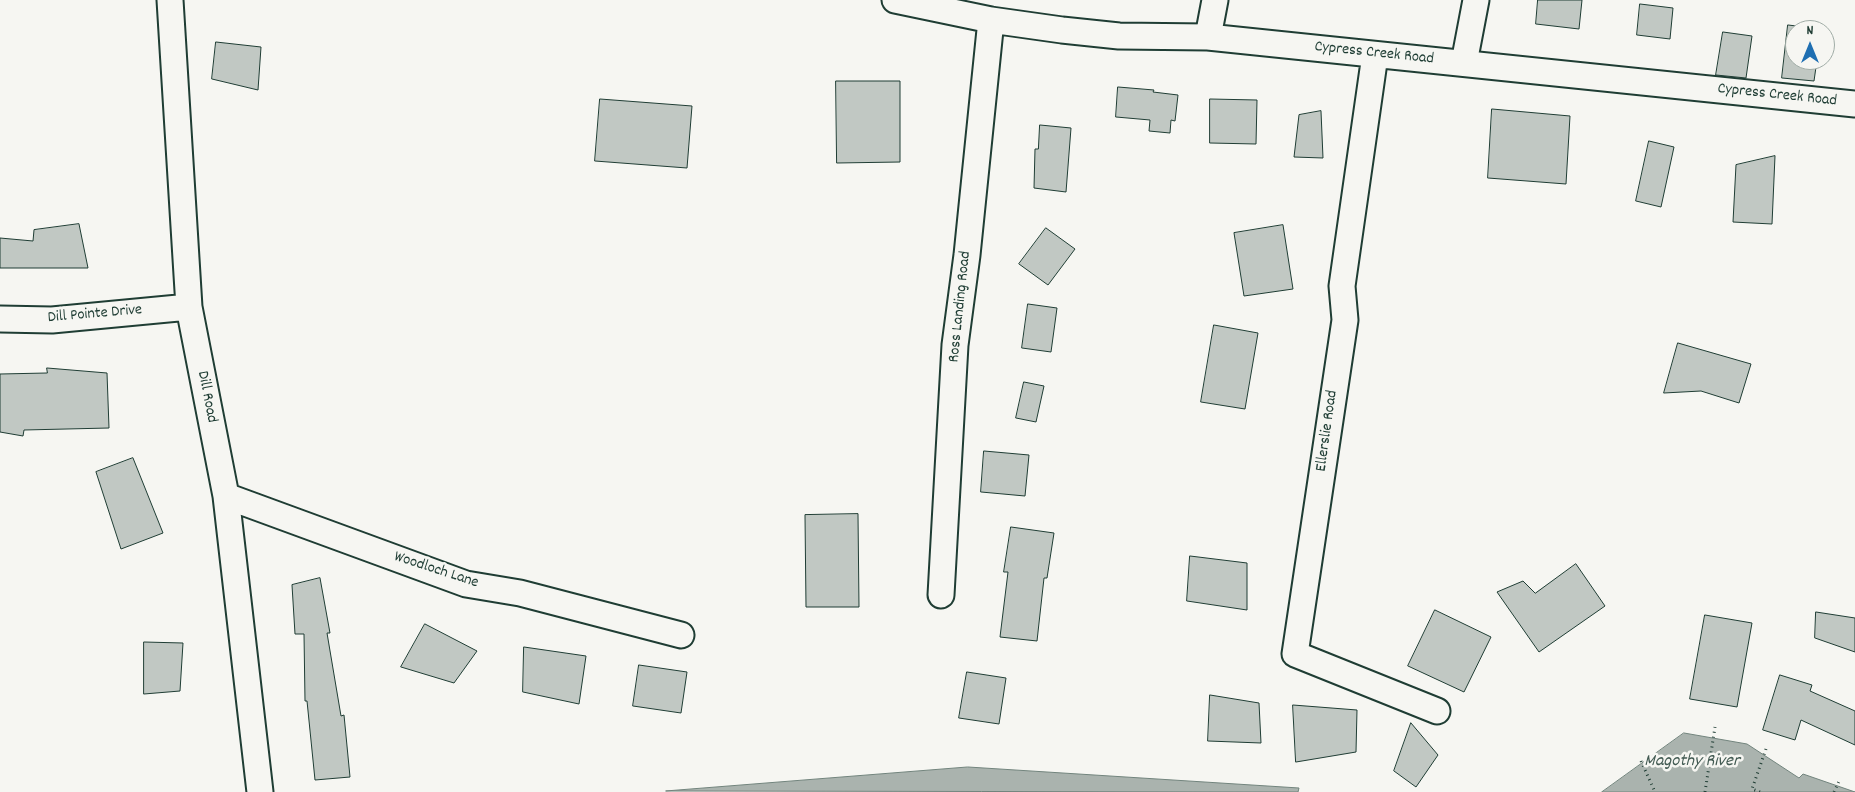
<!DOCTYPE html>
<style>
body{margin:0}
#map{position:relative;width:1855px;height:792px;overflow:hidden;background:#f6f6f2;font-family:Dekko,sans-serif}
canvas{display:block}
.north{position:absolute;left:1785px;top:20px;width:50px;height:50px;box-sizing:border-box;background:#f6f6f2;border:1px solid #a0aca6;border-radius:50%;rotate:0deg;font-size:14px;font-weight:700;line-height:20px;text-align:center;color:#1f3d34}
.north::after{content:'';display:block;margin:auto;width:18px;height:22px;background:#1f6fb2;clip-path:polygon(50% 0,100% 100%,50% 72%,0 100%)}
</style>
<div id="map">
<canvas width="1855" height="792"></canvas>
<div class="north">N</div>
</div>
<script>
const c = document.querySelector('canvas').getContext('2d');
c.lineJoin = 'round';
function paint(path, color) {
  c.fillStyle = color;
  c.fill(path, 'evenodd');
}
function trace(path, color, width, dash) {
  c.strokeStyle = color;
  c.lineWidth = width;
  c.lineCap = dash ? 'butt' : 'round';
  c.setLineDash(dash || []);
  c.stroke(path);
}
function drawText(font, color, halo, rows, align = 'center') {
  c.font = font + ' Dekko,sans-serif';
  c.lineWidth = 5;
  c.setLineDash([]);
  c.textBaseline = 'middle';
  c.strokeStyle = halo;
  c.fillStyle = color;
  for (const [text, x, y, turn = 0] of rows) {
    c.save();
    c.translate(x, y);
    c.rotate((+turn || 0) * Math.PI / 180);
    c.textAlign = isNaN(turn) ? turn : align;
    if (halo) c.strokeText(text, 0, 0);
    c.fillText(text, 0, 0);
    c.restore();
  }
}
const water = new Path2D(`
 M 1684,733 L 1747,744 L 1799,778 L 1803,774 L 1855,792 L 1602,792 Z
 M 968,767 L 1299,788 L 1298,792 L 666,791 Z`);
const building = new Path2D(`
 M 1538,0 L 1582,0 L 1579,29 L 1536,24 Z
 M 1640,4 L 1673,8 L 1670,39 L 1637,35 Z
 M 1788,25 L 1821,29 L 1820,30 L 1795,30 L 1795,60 L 1817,60 L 1814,81 L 1782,78 Z
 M 1723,32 L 1752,36 L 1746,78 L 1716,75 Z
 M 216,42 L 261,47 L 258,90 L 212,79 Z
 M 836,81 L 900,81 L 900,162 L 837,163 Z
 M 1118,87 L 1154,90 L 1153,92 L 1178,95 L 1175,121 L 1171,120 L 1170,133 L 1149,131 L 1150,120 L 1116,117 Z
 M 600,99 L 692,106 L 687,168 L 595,161 Z
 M 1210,99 L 1257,100 L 1256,144 L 1210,143 Z
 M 1492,109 L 1570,116 L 1566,184 L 1488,178 Z
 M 1321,111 L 1323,158 L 1294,157 L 1299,115 Z
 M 1040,125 L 1071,128 L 1066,192 L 1034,188 L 1035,149 L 1038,149 Z
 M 1649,141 L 1674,147 L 1661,207 L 1636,201 Z
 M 1775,156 L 1772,224 L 1733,222 L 1736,165 Z
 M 79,224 L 88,268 L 0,268 L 0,238 L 33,241 L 34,230 Z
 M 1283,225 L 1293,289 L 1244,296 L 1234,233 Z
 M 1046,228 L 1075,249 L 1048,285 L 1019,264 Z
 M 1028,304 L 1057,308 L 1051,352 L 1022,348 Z
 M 1214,325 L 1258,333 L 1245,409 L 1201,402 Z
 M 1678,343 L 1751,364 L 1739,403 L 1701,391 L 1664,393 Z
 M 47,368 L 107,373 L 109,428 L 24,430 L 23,436 L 0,432 L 0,374 L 47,373 Z
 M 1024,382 L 1044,386 L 1036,422 L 1016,418 Z
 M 984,451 L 1029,455 L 1025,496 L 981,492 Z
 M 133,458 L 163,533 L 121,549 L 96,472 Z
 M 858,514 L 859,607 L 806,607 L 805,515 Z
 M 1011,527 L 1054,533 L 1047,578 L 1044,578 L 1037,641 L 1000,637 L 1008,572 L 1004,572 Z
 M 1190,556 L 1247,563 L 1247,610 L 1187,601 Z
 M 1576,564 L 1605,606 L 1539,652 L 1497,592 L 1523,581 L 1535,593 Z
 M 320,578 L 330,633 L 327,633 L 341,716 L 344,715 L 350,777 L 315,780 L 307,701 L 305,701 L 304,634 L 295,634 L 292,585 Z
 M 1435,610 L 1491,637 L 1464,692 L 1408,666 Z
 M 1816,612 L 1855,618 L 1855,652 L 1815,638 Z
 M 1705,615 L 1752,623 L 1737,707 L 1690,699 Z
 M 425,624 L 477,651 L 454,683 L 401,667 Z
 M 144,642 L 183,643 L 180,691 L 144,694 Z
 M 524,647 L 586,656 L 579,704 L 523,692 Z
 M 639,665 L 687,672 L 681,713 L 633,706 Z
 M 967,672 L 1006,678 L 999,724 L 959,718 Z
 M 1780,675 L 1812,685 L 1810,691 L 1855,711 L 1855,745 L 1801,720 L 1795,740 L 1763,730 Z
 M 1210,695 L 1259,703 L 1261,743 L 1208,741 Z
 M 1293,705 L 1357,710 L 1356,752 L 1296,762 Z
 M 1411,723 L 1438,755 L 1416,787 L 1394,771 Z`);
const path = new Path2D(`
 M 1641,761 L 1655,792
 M 1705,792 L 1715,727
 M 1760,792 L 1752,789 L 1766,749
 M 1834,792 L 1840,779`);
const minor = new Path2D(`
 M 170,0 L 189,307 L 226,496 L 260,792
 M 895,0 L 991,20 L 1062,30 L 1119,36 L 1208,37 L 1855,104
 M 1208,37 L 1215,0
 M 1375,55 L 1342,286 L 1345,320 L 1295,654 L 1437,711
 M 1464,63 L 1476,0
 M 0,319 L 52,320 L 189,307
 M 226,496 L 466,584 L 520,593 L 681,635
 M 941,595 L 955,345 L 967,255 L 991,20`);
const streetNames = [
 ["Cypress Creek Road",1374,54,6],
 ["Cypress Creek Road",1777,96,6],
 ["Ross Landing Road",961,307,-84],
 ["Dill Pointe Drive",95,315,-5],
 ["Dill Road",206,397,79],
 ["Ellerslie Road",1328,431,-82],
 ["Woodloch Lane",436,571,18]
];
const waterNames = [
 ["Magothy River",1692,763]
];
paint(water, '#aab3ae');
trace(water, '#72847d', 1);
paint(building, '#c1c8c3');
trace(building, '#1f3d34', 1);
trace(minor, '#1f3d34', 29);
trace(path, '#1f3d34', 3, [1, 4]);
trace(minor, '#f6f6f2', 25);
drawText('16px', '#1f3d34', '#f6f6f2', streetNames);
drawText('italic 18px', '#425a52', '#f6f6f2', waterNames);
</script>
